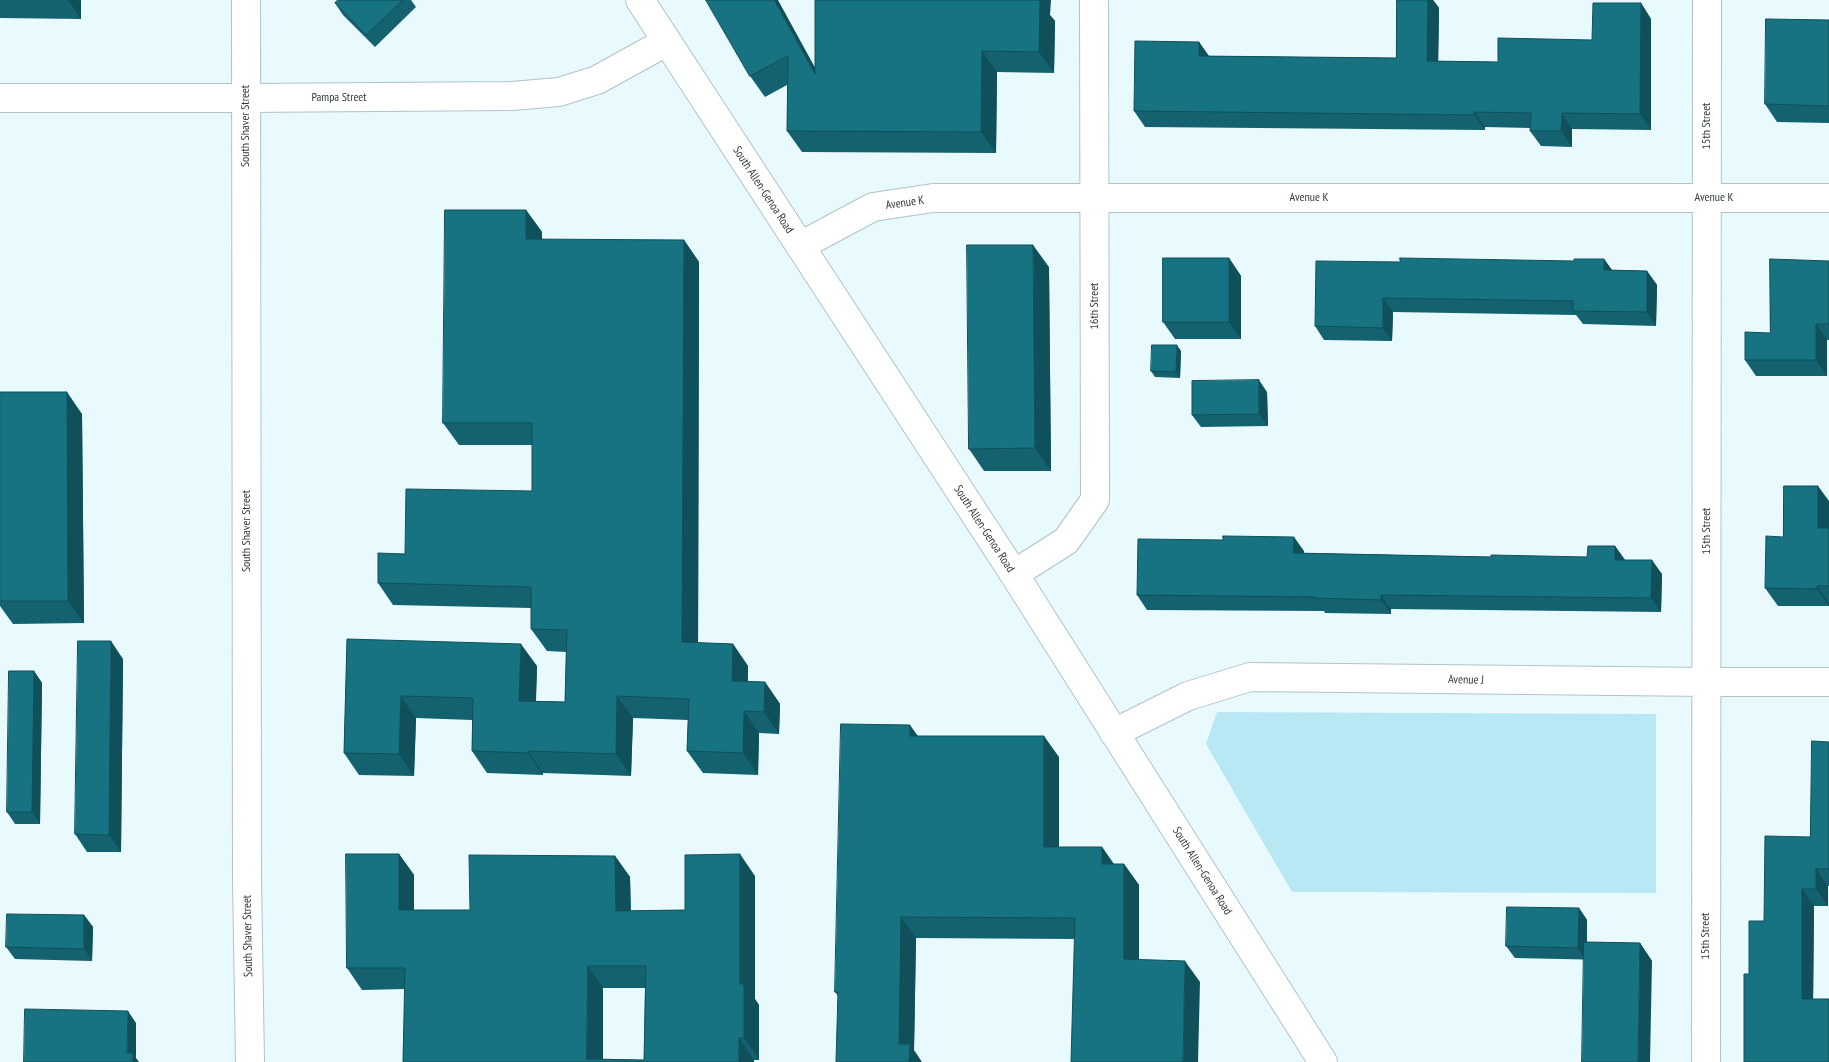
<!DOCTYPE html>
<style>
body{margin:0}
canvas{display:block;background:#e9fafe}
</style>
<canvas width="1829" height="1062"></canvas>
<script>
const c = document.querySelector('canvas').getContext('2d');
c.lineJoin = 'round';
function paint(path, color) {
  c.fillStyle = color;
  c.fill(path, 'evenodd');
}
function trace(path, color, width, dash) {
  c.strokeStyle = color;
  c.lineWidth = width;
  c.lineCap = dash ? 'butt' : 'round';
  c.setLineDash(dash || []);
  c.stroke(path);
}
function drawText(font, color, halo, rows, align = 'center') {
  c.font = font + ' "PT Sans Narrow",sans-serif';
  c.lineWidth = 5;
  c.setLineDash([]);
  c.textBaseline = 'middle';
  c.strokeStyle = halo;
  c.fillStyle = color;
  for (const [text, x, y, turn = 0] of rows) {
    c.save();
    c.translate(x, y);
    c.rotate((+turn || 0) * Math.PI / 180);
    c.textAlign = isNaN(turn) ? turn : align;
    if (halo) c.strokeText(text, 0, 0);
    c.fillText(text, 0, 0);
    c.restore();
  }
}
const green = new Path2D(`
 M 1217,712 L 1656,714 L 1656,893 L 1292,892 L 1206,744 Z`);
const minor = new Path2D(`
 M 0,98 L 246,98 L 512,96 L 559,92 L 597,80 L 666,42
 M 800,246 L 873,207 L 933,198 L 1829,198
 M 1014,574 L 1066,541 L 1095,500 L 1094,0
 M 1114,733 L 1188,696 L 1250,677 L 1707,682 L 1829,682
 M 1706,1062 L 1707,0`);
const secondary = new Path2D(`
 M 640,0 L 1014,574 L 1323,1062`);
const primary = new Path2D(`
 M 246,0 L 247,879 L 250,1062`);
const wall = new Path2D(`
 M 0,0 L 81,0 L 81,19 L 0,18 Z
 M 338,0 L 411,0 L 416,7 L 375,47 L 343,15 L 335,3 Z
 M 706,0 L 815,68 L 1050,15 L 1055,21 L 1054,73 L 997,72 L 996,153 L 802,152 L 787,131 L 787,85 L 765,97 L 750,76 Z
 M 1397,0 L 1433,0 L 1439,8 L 1438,61 L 1498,62 L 1592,40 L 1641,3 L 1651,19 L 1651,130 L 1572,129 L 1572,147 L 1541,146 L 1530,131 L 1530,128 L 1485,127 L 1485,130 L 1145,127 L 1134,111 L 1199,42 L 1209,56 L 1396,58 Z
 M 1829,20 L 1829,123 L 1777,122 L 1765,104 Z
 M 526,210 L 542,232 L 542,240 L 684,240 L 699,262 L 698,643 L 733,644 L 748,666 L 748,682 L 765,682 L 780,704 L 779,734 L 759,733 L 758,775 L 703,773 L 687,751 L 688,720 L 633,718 L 631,776 L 543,773 L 543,775 L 487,773 L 472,751 L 472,720 L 416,718 L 414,776 L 359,775 L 344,753 L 347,639 L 537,666 L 536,701 L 565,702 L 566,652 L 547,651 L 531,629 L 531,608 L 393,605 L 378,583 L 405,554 L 532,491 L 532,445 L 459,445 L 443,423 Z
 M 1229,258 L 1241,276 L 1241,339 L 1175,339 L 1163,322 Z
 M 1604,259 L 1612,270 L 1647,271 L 1657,285 L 1656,326 L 1583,324 L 1576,315 L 1393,312 L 1392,341 L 1324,340 L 1315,326 L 1400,262 L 1574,261 Z
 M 1829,261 L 1829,340 L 1827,340 L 1827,376 L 1756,376 L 1745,360 L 1770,333 Z
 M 1049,267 L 1051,471 L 984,471 L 969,449 Z
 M 1181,351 L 1180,378 L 1155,377 L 1151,371 Z
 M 0,392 L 82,414 L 84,623 L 13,624 L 0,606 Z
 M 1267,392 L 1268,426 L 1201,427 L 1192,415 Z
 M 1829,501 L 1829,606 L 1778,606 L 1765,588 L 1783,537 Z
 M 1615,546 L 1625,560 L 1662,574 L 1661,612 L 1391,609 L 1391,614 L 1325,613 L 1324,611 L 1147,610 L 1137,595 L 1304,551 L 1304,553 L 1491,557 L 1587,557 Z
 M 123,659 L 121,852 L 87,852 L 75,834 Z
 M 34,671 L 42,683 L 40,824 L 15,824 L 7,812 Z
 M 918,736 L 1059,757 L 1059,847 L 1102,847 L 1114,864 L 1124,864 L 1139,885 L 1139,959 L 1200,982 L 1074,939 L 916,938 L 914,1050 L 838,996 L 835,992 Z
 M 1829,742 L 1829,886 L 1828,886 L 1828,906 L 1814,906 L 1813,999 L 1829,1062 L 1749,974 L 1764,921 L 1810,837 Z
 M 399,854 L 414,875 L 414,910 L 470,910 L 615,856 L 630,877 L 631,911 L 685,910 L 755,876 L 755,999 L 759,1005 L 759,1060 L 754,1060 L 754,1062 L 403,1062 L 405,989 L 362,990 L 347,968 ZM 603,988 L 645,988 L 644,1060 L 603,1059 Z
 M 1579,908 L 1587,920 L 1587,942 L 1640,943 L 1652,961 L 1515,958 L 1506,946 Z
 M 84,915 L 93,927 L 92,961 L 15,959 L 6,947 Z`);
const shadedWall = new Path2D(`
 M 68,0 L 81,0 L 81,19 Z
 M 774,0 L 778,0 L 830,95 L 815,74 Z
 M 1036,0 L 1051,0 L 1050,15 L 1055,21 L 1054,73 L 1039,52 Z
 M 1428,0 L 1433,0 L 1439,8 L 1438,76 L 1427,61 Z
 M 1641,3 L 1651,19 L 1651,130 L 1640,114 Z
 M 1199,42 L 1210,58 L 1199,56 Z
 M 982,51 L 997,72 L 996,153 L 981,132 Z
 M 1474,112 L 1485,127 L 1485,130 L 1474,115 Z
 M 1562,113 L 1572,129 L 1572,147 L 1561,131 Z
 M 526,210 L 542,232 L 542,261 L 526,239 Z
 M 684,240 L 699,262 L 698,664 L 682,642 Z
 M 1033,245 L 1049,267 L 1051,471 L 1035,448 Z
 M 1229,258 L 1241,276 L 1241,339 L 1229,322 Z
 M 1604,259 L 1614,273 L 1604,270 Z
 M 1647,271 L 1657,285 L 1656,326 L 1647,312 Z
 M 1383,298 L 1393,312 L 1392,341 L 1383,328 Z
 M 1816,324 L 1827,340 L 1827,376 L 1816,360 Z
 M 1177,345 L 1181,351 L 1180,378 L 1176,372 Z
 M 1259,380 L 1267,392 L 1268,426 L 1259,414 Z
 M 67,392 L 82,414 L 84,623 L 68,601 Z
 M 1818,486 L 1829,501 L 1829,544 L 1818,528 Z
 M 1294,537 L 1304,551 L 1303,567 L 1293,553 Z
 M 1615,546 L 1625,560 L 1615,560 Z
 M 1652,560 L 1662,574 L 1661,612 L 1651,598 Z
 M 1817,586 L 1829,603 L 1829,606 L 1817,589 Z
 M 1381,595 L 1391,609 L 1391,614 L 1381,600 Z
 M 111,641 L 123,659 L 121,852 L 109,835 Z
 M 521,644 L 537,666 L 535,723 L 519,701 Z
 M 733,644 L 748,666 L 747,703 L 732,681 Z
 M 34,671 L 42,683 L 40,824 L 32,812 Z
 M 765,682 L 780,704 L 779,734 L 764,712 Z
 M 401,696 L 416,718 L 414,776 L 399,754 Z
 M 617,696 L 633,718 L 631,776 L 616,754 Z
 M 744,711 L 759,733 L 758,775 L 743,753 Z
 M 910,725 L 925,746 L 910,736 Z
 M 1044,736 L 1059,757 L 1059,868 L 1044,847 Z
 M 528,751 L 543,773 L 543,775 L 528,753 Z
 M 1102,847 L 1117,869 L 1102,864 Z
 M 399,854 L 414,875 L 414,931 L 399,910 Z
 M 740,854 L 755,876 L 755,999 L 759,1005 L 759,1060 L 744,1038 L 740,984 Z
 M 615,856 L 630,877 L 631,932 L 616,911 Z
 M 1124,864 L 1139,885 L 1139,980 L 1124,959 Z
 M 1816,869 L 1828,886 L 1828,906 L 1816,889 Z
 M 1802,889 L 1814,906 L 1813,1015 L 1802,999 Z
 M 1579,908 L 1587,920 L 1586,960 L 1578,948 Z
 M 84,915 L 93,927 L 92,961 L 84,949 Z
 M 901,917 L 916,938 L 914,1050 L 922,1062 L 909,1062 L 899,1044 Z
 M 1640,943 L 1652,961 L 1650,1062 L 1638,1062 Z
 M 1185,961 L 1200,982 L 1198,1062 L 1183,1062 Z
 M 588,966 L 603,988 L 603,1062 L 587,1059 Z
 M 128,1011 L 136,1023 L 136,1058 L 139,1062 L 133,1062 L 127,1053 Z
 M 739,1038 L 754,1060 L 754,1062 L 739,1062 Z`);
const building = new Path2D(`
 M 338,0 L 403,0 L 366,35 L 335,3 Z
 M 706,0 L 774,0 L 815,74 L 815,0 L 1040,0 L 1039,52 L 982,51 L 981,132 L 787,131 L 788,56 L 750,76 Z
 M 1397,0 L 1428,0 L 1427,61 L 1498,62 L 1498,38 L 1592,40 L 1593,3 L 1641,3 L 1640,114 L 1562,113 L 1561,131 L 1530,131 L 1531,113 L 1474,112 L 1474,115 L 1134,111 L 1135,41 L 1199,42 L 1199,56 L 1396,58 Z
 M 1766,19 L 1829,20 L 1829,106 L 1765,104 Z
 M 445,210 L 526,210 L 526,239 L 684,240 L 682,642 L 733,644 L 732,681 L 765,682 L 764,712 L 744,711 L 743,753 L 687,751 L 689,699 L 617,696 L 616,754 L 528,751 L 528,753 L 472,751 L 473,698 L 401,696 L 399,754 L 344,753 L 347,639 L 521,644 L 519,701 L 565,702 L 567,630 L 531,629 L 531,587 L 378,583 L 378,553 L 405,554 L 406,489 L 532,491 L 532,423 L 443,423 Z
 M 967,245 L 1033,245 L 1035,448 L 969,449 Z
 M 1163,258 L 1229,258 L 1229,322 L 1163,322 Z
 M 1400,258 L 1574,261 L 1574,259 L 1604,259 L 1604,270 L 1647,271 L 1647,312 L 1573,311 L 1573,301 L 1383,298 L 1383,328 L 1315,326 L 1316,261 L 1400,262 Z
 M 1770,259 L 1829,261 L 1829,324 L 1816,324 L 1816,360 L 1745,360 L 1745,332 L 1770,333 Z
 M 1152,345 L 1177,345 L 1176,372 L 1151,371 Z
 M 1259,380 L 1259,414 L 1192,415 L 1192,381 Z
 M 0,392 L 67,392 L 68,601 L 0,601 Z
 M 1784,486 L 1818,486 L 1818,528 L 1829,528 L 1829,586 L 1817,586 L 1817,589 L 1765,588 L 1766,536 L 1783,537 Z
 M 1223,536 L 1294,537 L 1293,553 L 1491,557 L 1491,555 L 1587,557 L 1588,546 L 1615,546 L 1615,560 L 1652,560 L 1651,598 L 1381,595 L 1381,600 L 1315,598 L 1315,597 L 1137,595 L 1138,539 L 1223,540 Z
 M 78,641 L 111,641 L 109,835 L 75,834 Z
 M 9,671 L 34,671 L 32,812 L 7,812 Z
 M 841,724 L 910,725 L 910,736 L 1044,736 L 1044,847 L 1102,847 L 1102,864 L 1124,864 L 1124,959 L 1185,961 L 1183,1062 L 1071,1062 L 1075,918 L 901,917 L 899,1044 L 910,1044 L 909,1062 L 836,1062 L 838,992 L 835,992 Z
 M 1812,741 L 1829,742 L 1829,869 L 1816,869 L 1816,889 L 1802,889 L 1802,999 L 1829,999 L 1829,1062 L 1744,1062 L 1744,974 L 1749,974 L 1749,921 L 1764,921 L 1765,836 L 1810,837 Z
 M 346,854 L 399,854 L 399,910 L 470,910 L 469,855 L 615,856 L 616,911 L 685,910 L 685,855 L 740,854 L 740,984 L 744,984 L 744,1038 L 739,1038 L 739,1062 L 403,1062 L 405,968 L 347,968 ZM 588,966 L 646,966 L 644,1060 L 587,1059 Z
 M 1507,907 L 1579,908 L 1578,948 L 1506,946 Z
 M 7,914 L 84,915 L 84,949 L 6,947 Z
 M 1584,942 L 1640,943 L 1638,1062 L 1582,1062 Z
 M 25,1009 L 128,1011 L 127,1053 L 133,1053 L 133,1062 L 24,1062 Z`);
const streetNames = [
 ["Pampa Street",339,98],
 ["South Shaver Street",246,126,-90],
 ["15th Street",1707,126,-90],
 ["South Allen-Genoa Road",763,190,57],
 ["Avenue K",1309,198],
 ["Avenue K",1714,198],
 ["Avenue K",905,203,-8],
 ["16th Street",1095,306,-90],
 ["South Allen-Genoa Road",984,529,57],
 ["South Shaver Street",247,531,-90],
 ["15th Street",1707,531,-90],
 ["Avenue J",1466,680,1],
 ["South Allen-Genoa Road",1202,871,58],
 ["South Shaver Street",248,936,-91],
 ["15th Street",1706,936,-90]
];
paint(green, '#b7e8f4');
trace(minor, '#afc3c8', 30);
trace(secondary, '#afc3c8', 30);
trace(primary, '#afc3c8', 30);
trace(minor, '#fff', 28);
trace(secondary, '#fff', 28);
trace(primary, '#fff', 28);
paint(wall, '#146270');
paint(shadedWall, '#10505b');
paint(building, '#177282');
trace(building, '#10505b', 1);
drawText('12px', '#323a3c', '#fff', streetNames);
</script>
